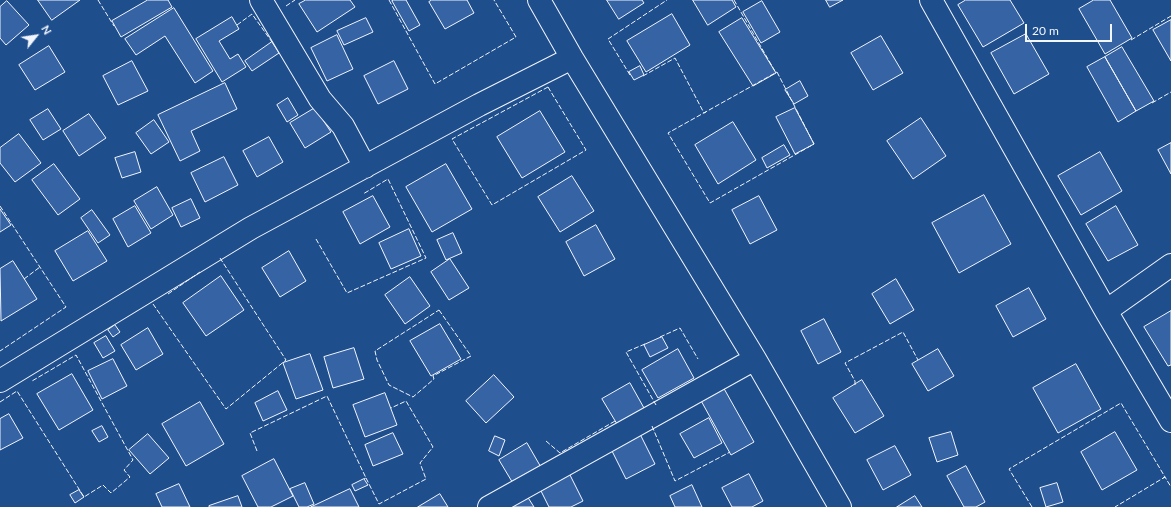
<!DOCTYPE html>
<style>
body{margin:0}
#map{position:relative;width:1171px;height:507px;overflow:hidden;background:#1f4e8c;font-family:Lato,sans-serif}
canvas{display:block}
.north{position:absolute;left:16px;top:16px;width:40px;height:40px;-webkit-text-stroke:3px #1f4e8c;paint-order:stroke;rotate:60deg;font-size:11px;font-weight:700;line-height:16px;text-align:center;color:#f2f6ff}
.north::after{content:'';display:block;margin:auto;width:14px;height:18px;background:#f2f6ff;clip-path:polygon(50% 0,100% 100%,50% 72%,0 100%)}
.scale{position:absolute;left:1025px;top:24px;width:87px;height:18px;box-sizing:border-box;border:2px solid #f2f6ff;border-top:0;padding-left:5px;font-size:12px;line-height:14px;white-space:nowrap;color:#f2f6ff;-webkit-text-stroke:3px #1f4e8c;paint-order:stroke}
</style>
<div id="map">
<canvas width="1171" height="507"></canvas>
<div class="north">N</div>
<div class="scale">20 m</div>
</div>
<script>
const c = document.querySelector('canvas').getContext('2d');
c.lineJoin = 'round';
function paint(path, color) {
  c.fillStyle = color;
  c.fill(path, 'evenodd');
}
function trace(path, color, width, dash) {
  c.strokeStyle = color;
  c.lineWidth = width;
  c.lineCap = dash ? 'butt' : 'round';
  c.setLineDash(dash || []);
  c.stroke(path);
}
const building = new Path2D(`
 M 38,0 L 80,0 L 52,20 Z
 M 148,0 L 168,0 L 172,7 L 121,37 L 112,21 Z
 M 306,0 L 350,0 L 355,7 L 317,32 L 299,4 Z
 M 394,0 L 406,0 L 420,25 L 409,31 L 392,1 Z
 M 432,0 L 467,0 L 474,13 L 445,29 L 429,2 Z
 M 607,0 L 642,0 L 644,3 L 619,19 Z
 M 693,0 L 732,0 L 736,7 L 708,25 Z
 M 826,0 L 843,0 L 830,7 Z
 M 966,0 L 1010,0 L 1024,23 L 983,47 L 958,5 Z
 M 1094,0 L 1110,0 L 1132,38 L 1105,54 L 1079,9 Z
 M 7,1 L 29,25 L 6,45 L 0,38 L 0,7 Z
 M 762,1 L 780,32 L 761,43 L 743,12 Z
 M 174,8 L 213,71 L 195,83 L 165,36 L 136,55 L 125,39 Z
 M 672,14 L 690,45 L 646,72 L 627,41 Z
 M 232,17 L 239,29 L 219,41 L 230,59 L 238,54 L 246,67 L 222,82 L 196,39 Z
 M 366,18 L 373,32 L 344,45 L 337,31 Z
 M 742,18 L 776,73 L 753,86 L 719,32 Z
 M 1171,20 L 1171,61 L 1153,30 Z
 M 1026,34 L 1049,74 L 1014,94 L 991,53 Z
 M 337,35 L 353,69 L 327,81 L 311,48 Z
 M 881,36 L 903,73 L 873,90 L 851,53 Z
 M 272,42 L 279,53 L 252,71 L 245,61 Z
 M 49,46 L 65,72 L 35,90 L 19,65 Z
 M 1122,47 L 1154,101 L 1136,111 L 1105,57 Z
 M 1105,57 L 1136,111 L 1118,122 L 1087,67 Z
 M 132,61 L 148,91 L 118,105 L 103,76 Z
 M 394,61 L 408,89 L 378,104 L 364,76 Z
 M 640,66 L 644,75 L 634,80 L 629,72 Z
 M 800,81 L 808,96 L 794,104 L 785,90 Z
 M 225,83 L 237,109 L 191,131 L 200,151 L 180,161 L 158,115 Z
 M 288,98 L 298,115 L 287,122 L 277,105 Z
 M 315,108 L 331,132 L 305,148 L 290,123 Z
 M 795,108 L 814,144 L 795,154 L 776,117 Z
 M 48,109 L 61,129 L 43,140 L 30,120 Z
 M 540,111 L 565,152 L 522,178 L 497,137 Z
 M 89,114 L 106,138 L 79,156 L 63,131 Z
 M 921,118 L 946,156 L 913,179 L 887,141 Z
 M 154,120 L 169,142 L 151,154 L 136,133 Z
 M 733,122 L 756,160 L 718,184 L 695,145 Z
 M 19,134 L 41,163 L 15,182 L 0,163 L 0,148 Z
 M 269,137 L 283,162 L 257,177 L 243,151 Z
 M 1171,143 L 1171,174 L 1158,150 Z
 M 784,145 L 790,155 L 767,168 L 762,158 Z
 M 135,152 L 141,172 L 122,178 L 115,158 Z
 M 1100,152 L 1122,191 L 1081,215 L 1058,176 Z
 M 224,157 L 238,185 L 205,202 L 191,173 Z
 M 54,164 L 80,199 L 58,215 L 32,180 Z
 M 446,164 L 472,209 L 432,232 L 406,187 Z
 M 572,176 L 594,211 L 560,232 L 538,197 Z
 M 157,187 L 173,215 L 151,229 L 134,201 Z
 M 984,195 L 1011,244 L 959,273 L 932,223 Z
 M 373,196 L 390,227 L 360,244 L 343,212 Z
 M 759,196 L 777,230 L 750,244 L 732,210 Z
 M 191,199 L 200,218 L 181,227 L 172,208 Z
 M 135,206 L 151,233 L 128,247 L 113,219 Z
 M 1116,206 L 1138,245 L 1108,261 L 1086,224 Z
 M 0,209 L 11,225 L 0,232 Z
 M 92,210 L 110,235 L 98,243 L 81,218 Z
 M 596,225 L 615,259 L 584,276 L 566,242 Z
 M 409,229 L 421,256 L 391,269 L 379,243 Z
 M 88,231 L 107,261 L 73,281 L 55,251 Z
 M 453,233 L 462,253 L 446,260 L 437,240 Z
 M 289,251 L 306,281 L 280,297 L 262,268 Z
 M 450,259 L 469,288 L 449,300 L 431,272 Z
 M 13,261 L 37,299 L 1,321 L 0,269 Z
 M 221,276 L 244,310 L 206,336 L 183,303 Z
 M 410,277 L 430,306 L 405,324 L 385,295 Z
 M 896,279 L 914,310 L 890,324 L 872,294 Z
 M 1029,288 L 1046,319 L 1013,337 L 996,306 Z
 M 1171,311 L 1171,365 L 1168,366 L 1144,327 Z
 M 824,319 L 841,352 L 818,364 L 801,331 Z
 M 440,324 L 461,359 L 431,376 L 410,341 Z
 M 115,325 L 120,332 L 113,337 L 108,330 Z
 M 148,328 L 163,354 L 136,370 L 121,345 Z
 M 106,336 L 115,351 L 103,358 L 94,343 Z
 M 662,337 L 668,348 L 650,357 L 644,345 Z
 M 354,348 L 364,379 L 333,388 L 324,357 Z
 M 678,349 L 694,378 L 658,398 L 642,370 Z
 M 938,349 L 954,376 L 928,391 L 912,364 Z
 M 310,354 L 323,390 L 296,399 L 283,363 Z
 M 113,359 L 127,386 L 102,399 L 88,371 Z
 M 1076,364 L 1101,409 L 1058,433 L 1033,388 Z
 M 72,374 L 93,410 L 59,430 L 37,394 Z
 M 494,375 L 514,397 L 486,423 L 466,401 Z
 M 862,380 L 884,416 L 855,433 L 833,398 Z
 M 630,383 L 644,408 L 617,424 L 602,399 Z
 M 722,385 L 754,442 L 731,455 L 699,397 Z
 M 278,391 L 287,410 L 263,421 L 255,403 Z
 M 385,393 L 397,425 L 365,437 L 353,405 Z
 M 200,402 L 224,444 L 186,466 L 162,424 Z
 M 9,414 L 23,438 L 0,450 L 0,419 Z
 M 709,418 L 722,443 L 694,458 L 680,434 Z
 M 102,426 L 108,437 L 99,442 L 92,431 Z
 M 951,432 L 958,455 L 937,462 L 929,438 Z
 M 1115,432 L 1137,470 L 1102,490 L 1081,452 Z
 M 393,433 L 403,454 L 373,466 L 365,445 Z
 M 148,434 L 169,458 L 150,474 L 129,450 Z
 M 640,434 L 655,464 L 626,479 L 611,449 Z
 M 495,436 L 505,440 L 499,456 L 489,451 Z
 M 527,443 L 542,469 L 514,485 L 499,460 Z
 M 895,446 L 911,475 L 883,490 L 867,460 Z
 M 274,459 L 293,496 L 271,507 L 258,507 L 242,476 Z
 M 966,466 L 985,502 L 976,507 L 964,507 L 947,476 Z
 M 569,473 L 583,501 L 571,507 L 549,507 L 539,487 Z
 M 749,474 L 763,501 L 752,507 L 732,507 L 722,488 Z
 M 364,479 L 368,485 L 355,491 L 352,485 Z
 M 305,483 L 314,504 L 307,507 L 299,507 L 290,489 Z
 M 1057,483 L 1063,502 L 1046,507 L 1040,488 Z
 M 179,484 L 190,507 L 162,507 L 156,494 Z
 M 692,485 L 702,507 L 675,507 L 670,496 Z
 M 350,489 L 359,507 L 311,507 Z
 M 79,490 L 84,497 L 75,503 L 70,495 Z
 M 440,494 L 448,507 L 418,507 Z
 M 238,496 L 242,507 L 209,507 L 209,506 Z
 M 527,496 L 534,507 L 509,507 Z
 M 915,496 L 922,507 L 897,507 Z`);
const street = new Path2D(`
 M 261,0 L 320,99 L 343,126 L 365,167
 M 539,0 L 572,58 L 755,359 L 840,507
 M 931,0 L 1106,311 L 1171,421
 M 1106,311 L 1171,265
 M 0,381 L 251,228 L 479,105 L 572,58
 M 489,507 L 755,359`);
const fence = new Path2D(`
 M 98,0 L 114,26
 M 389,0 L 435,84 L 516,37 L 494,0
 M 734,0 L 776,73
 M 286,6 L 295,0
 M 237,25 L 252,14 L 272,42
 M 1131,40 L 1171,16
 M 777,72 L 814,144 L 710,203 L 668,133 Z
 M 630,75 L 608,39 L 667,0
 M 643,76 L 675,58 L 704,113 L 706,112
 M 548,87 L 586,150 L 492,205 L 452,139 Z
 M 1152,103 L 1171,92
 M 0,206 L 66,307 L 0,351
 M 316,239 L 347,293 L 426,258 L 388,179 L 363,194
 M 24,279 L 40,267
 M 168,294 L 200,272
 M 153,304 L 226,409 L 286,360 L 220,258
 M 439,310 L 471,356 L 433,376 L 434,379 L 413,397 L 389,385 L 377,360 L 375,351 Z
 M 660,337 L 680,328 L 698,359
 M 645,344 L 626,352 L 656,405
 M 855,385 L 855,381 L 845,363 L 903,332 L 918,360
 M 0,402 L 17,391 L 84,497 L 103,485 L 111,493 L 130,477 L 124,470 L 133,460 L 76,355 L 32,381
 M 652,426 L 675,481 L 730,452
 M 546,441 L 560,453 L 615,421
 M 257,451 L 250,433 L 327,396 L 366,478 L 364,479
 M 366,478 L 379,504 L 426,479 L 420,463 L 433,447 L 406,401 L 391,408
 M 1163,478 L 1165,477 L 1171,487
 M 1032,507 L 1009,469 L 1121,403 L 1165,477 L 1115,507`);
paint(building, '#3563a3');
trace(building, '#f2f6ff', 1);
trace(street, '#f2f6ff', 24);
trace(street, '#1f4e8c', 22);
trace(fence, '#f2f6ff', 1, [5, 2]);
</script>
